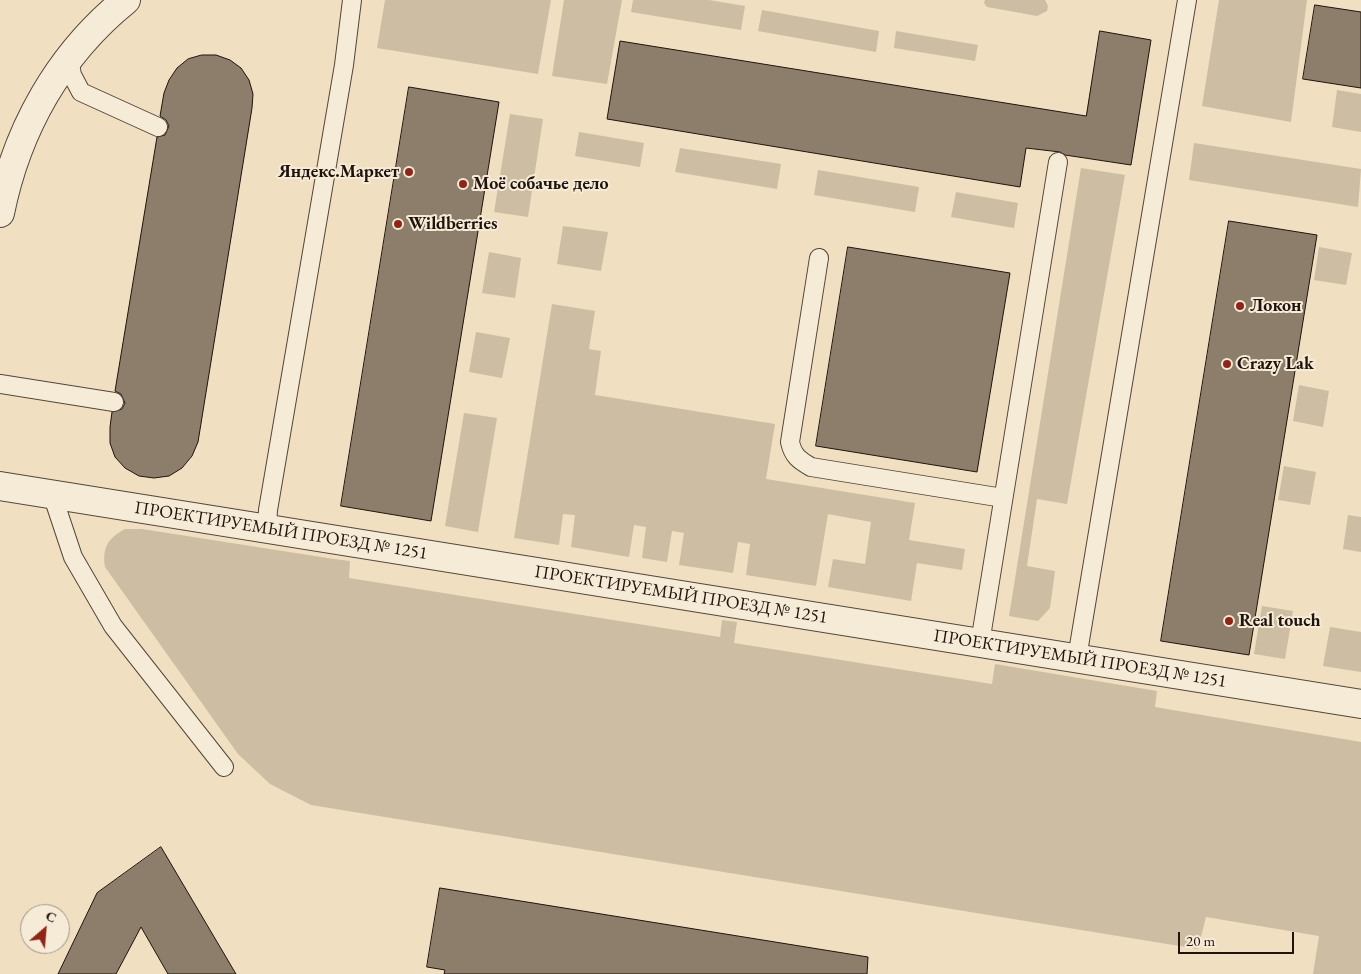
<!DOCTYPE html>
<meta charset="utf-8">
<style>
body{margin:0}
#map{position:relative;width:1361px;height:974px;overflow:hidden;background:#f0e0c1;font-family:"EB Garamond",serif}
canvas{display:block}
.north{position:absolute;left:20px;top:904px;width:50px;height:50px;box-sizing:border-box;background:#f5ebd7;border:1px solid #a09586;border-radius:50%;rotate:27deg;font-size:14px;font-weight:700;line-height:20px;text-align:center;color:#20130d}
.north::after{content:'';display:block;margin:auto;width:18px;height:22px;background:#8f2418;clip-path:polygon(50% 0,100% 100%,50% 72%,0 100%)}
.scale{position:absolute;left:1178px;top:932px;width:116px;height:22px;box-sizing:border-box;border:2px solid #20130d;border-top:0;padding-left:6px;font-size:15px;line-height:18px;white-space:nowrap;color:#20130d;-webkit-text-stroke:4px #f5ebd7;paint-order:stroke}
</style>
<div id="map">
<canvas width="1361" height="974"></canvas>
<div class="north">С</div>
<div class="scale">20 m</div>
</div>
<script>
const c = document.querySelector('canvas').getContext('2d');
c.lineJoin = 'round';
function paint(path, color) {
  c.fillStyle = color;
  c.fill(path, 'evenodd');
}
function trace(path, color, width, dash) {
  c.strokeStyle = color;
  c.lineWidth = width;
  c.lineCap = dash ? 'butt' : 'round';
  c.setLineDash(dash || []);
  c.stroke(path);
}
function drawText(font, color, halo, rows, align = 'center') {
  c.font = font + ' "EB Garamond",serif';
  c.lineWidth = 4;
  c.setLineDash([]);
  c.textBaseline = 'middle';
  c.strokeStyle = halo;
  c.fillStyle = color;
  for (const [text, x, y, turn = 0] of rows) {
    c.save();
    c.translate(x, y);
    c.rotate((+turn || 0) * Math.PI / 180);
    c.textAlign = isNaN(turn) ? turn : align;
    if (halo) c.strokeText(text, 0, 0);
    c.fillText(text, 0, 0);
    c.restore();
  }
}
const green = new Path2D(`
 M 385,0 L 551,0 L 538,74 L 377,48 Z
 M 564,0 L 622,0 L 607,84 L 552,76 Z
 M 633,0 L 709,0 L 745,6 L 741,30 L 631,12 Z
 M 985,0 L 1045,0 L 1048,6 L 1047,11 L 1037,16 L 987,7 L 984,3 Z
 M 1219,0 L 1307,0 L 1291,122 L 1202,106 Z
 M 762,10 L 879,31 L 876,52 L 758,31 Z
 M 896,31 L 978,45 L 975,61 L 894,48 Z
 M 1337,90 L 1361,94 L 1361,132 L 1332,127 Z
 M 510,114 L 543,119 L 528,217 L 494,212 Z
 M 579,132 L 644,143 L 640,167 L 575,156 Z
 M 1194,143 L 1361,169 L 1358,207 L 1189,180 Z
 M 680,148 L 781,164 L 777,189 L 675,172 Z
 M 1081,168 L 1125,175 L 1067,504 L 1037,499 L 1027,566 L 1055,571 L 1050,608 L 1038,621 L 1009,616 Z
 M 818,170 L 919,187 L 915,212 L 814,195 Z
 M 956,192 L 1018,203 L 1014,228 L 951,217 Z
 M 563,226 L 608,232 L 601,271 L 557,264 Z
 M 1319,247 L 1352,253 L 1346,285 L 1314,280 Z
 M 489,252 L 521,258 L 515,298 L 482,293 Z
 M 552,304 L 595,311 L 589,349 L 601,351 L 595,395 L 775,424 L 766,479 L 915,503 L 909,540 L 965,549 L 962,570 L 917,563 L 911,601 L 828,587 L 833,559 L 865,564 L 871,522 L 828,514 L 816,586 L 746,575 L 750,544 L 738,542 L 733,573 L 679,565 L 684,533 L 672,531 L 667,562 L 642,558 L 646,527 L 634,525 L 629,557 L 571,547 L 575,515 L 563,514 L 559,545 L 514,538 Z
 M 476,332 L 510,338 L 502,378 L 469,372 Z
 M 1299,385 L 1329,391 L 1323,427 L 1293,421 Z
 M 464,413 L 497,418 L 478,532 L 445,526 Z
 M 1284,466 L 1316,472 L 1310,505 L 1278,500 Z
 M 1348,515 L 1361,517 L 1361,552 L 1343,549 Z
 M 125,529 L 142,529 L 334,559 L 350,561 L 349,578 L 720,637 L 722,620 L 737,622 L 734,643 L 992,684 L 995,664 L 1157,691 L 1155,707 L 1361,742 L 1361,974 L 1313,974 L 1319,936 L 1206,917 L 1198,949 L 311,805 L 270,784 L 238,754 L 105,567 C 102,548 108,538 125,529 Z
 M 1262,606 L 1293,611 L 1285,659 L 1254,654 Z
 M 1330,627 L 1361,632 L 1361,672 L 1323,666 Z`);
const building = new Path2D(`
 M 1315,5 L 1361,12 L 1361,88 L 1303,79 Z
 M 1100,31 L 1151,40 L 1131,165 L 1065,155 L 1060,152 L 1026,148 L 1020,187 L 607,119 L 620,41 L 1086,116 Z
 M 202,55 L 216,55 L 230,60 L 241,68 L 249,80 L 253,94 L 252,108 L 198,442 L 192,456 L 182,468 L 169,476 L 154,478 L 139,476 L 125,468 L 115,457 L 110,443 L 110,427 L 112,412 L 122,409 L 125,403 L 121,394 L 115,391 L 157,137 L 165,135 L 169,126 L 166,120 L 160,116 L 164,93 L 169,80 L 177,68 L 188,59 Z
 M 409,87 L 499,102 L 431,521 L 341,506 Z
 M 1229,221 L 1317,235 L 1249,655 L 1161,641 Z
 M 848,247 L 1010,273 L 977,472 L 816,446 Z
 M 161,847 L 236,974 L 168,974 L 141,927 L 116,974 L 58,974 L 97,893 Z
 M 440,888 L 868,957 L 867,974 L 444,974 L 445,970 L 427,967 Z`);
const lane = new Path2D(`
 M 69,59 L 72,75 L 81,92 L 158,127
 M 819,258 L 790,442 C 793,456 799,460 811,467 L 1003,498
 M 0,384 L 114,402
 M 52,494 L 73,557 L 113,626 L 224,767
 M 267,529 L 268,510 L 344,65 L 352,0
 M 980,643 L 1058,162
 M 1077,658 L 1187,0`);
const street = new Path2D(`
 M 0,213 C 17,129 59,54 126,0
 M 0,486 L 1361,704`);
const markers = [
 [409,172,5,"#8f2418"],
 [463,184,5,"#8f2418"],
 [398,224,5,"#8f2418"],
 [1240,306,5,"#8f2418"],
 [1227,364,5,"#8f2418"],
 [1229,621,5,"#8f2418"]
];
const poiNames = [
 ["Яндекс.Маркет",399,172,"right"],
 ["Моё собачье дело",473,184],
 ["Wildberries",408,224],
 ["Локон",1250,306],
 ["Crazy Lak",1237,364],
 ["Real touch",1239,621]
];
const streetNames = [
 ["ПРОЕКТИРУЕМЫЙ ПРОЕЗД № 1251",281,531,9],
 ["ПРОЕКТИРУЕМЫЙ ПРОЕЗД № 1251",681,595,9],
 ["ПРОЕКТИРУЕМЫЙ ПРОЕЗД № 1251",1080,659,9]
];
paint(green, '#cdbda2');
paint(building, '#8c7e6b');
trace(building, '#20130d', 1);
trace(lane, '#54463a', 20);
trace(street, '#54463a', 30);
trace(lane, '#f5ebd7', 18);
trace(street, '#f5ebd7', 28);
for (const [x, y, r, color] of markers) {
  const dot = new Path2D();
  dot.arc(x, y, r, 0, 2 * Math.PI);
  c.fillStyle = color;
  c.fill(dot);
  trace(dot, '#f5ebd7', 2);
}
drawText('bold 18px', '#20130d', '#f5ebd7', poiNames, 'left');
drawText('18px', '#20130d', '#f5ebd7', streetNames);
</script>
